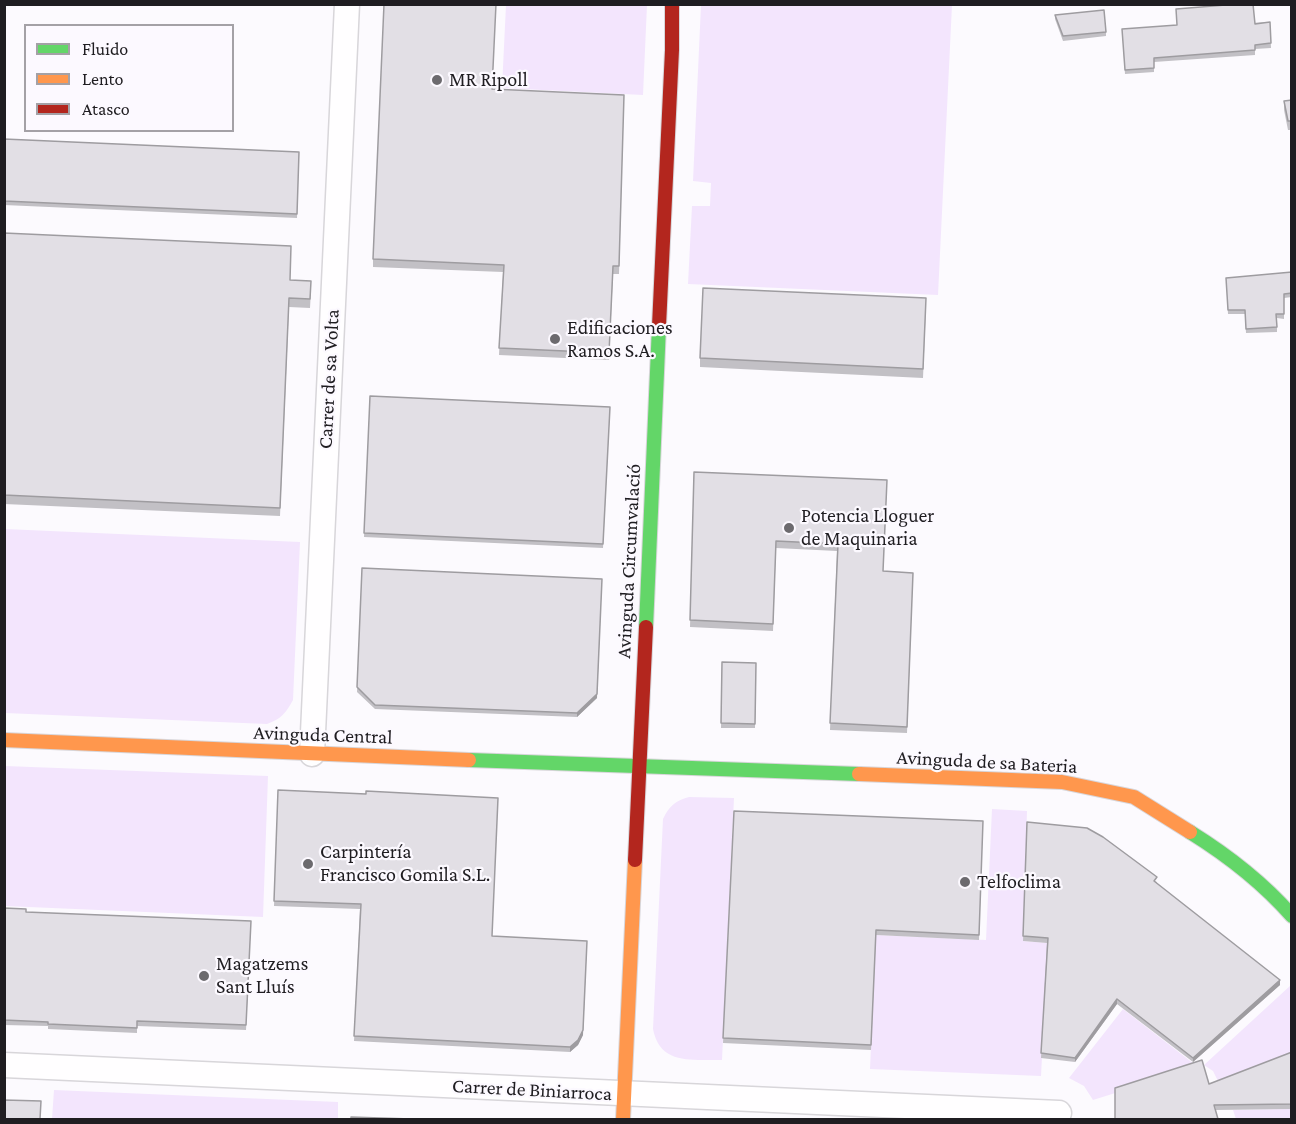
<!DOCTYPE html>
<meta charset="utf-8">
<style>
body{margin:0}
#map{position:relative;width:1296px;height:1124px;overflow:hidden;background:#fcfafe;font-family:"Crimson Pro",serif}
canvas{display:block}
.frame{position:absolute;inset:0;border:6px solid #1f1d21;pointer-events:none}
.legend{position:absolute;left:24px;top:24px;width:210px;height:108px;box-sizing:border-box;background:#fcf9ff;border:2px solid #a4a1a6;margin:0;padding:8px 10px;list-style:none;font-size:18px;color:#1f1d21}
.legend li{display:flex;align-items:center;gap:12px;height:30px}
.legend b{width:30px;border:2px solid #a4a1a6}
</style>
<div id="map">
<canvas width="1296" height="1124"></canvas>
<div class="frame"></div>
<ul class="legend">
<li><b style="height:8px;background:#63d668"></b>Fluido</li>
<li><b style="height:8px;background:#ff974d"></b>Lento</li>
<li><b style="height:8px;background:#b3261e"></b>Atasco</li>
</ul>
</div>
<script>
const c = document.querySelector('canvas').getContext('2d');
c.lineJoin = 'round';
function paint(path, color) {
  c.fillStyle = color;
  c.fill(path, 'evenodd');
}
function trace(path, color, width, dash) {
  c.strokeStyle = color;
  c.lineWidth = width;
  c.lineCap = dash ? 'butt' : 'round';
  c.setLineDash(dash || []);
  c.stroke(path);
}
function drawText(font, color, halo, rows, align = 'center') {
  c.font = font + ' "Crimson Pro",serif';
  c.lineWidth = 4.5;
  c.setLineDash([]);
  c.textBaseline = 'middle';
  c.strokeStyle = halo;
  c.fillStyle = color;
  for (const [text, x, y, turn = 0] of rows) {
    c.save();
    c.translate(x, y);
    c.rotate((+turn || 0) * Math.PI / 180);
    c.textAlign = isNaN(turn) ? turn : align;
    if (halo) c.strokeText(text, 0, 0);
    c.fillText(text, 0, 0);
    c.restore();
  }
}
const green = new Path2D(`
 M 506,5 L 647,5 L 643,95 L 502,88 Z
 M 701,5 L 952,5 L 938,295 L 688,284 L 692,206 L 710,206 L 711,183 L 693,181 Z
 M 5,529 L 300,542 L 293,700 C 286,713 281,719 267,724 L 5,713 Z
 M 5,766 L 268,776 L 263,917 L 5,906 Z
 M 689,797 L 734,798 L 722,1060 C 693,1059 660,1066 653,1029 L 663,819 C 669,806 675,801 689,797 Z
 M 992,809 L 1027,811 L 1023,941 L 1048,943 L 1041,1076 L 870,1069 L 876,935 L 986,940 Z
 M 1291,985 L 1291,1057 L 1220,1085 L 1213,1071 L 1204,1065 Z
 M 1123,1009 L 1198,1067 L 1093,1100 L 1084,1086 L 1069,1078 Z
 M 54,1090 L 338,1102 L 338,1119 L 52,1119 Z
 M 1291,1109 L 1291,1119 L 1236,1119 L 1233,1110 Z`);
const street = new Path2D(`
 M 312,754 L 347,4
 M 4,1065 L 1059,1113`);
const fast = new Path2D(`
 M 646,627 L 659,326
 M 469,760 L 859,774
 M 1190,832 C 1227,855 1264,884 1292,916`);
const slow = new Path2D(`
 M 4,740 L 469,760
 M 859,774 L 1062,782 L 1134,797 L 1190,832
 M 623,1120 L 635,860`);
const jam = new Path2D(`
 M 659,326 L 672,50 L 672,4
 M 635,860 L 646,627`);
const wall = new Path2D(`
 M 1055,15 L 1106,32 L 1106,36 L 1063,41 L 1055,19 Z
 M 1270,22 L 1271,48 L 1255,49 L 1255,55 L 1154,62 L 1154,72 L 1125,74 L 1122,29 Z
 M 492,89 L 624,95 L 619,274 L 613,274 L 609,360 L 499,355 L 503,272 L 373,267 L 373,259 Z
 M 1292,100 L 1292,130 L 1288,130 L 1284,110 L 1284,101 Z
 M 4,139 L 299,152 L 297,218 L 4,205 Z
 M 4,233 L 290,280 L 311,290 L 310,308 L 289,307 L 280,516 L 4,504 Z
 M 1292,272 L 1292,297 L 1284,298 L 1284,319 L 1277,318 L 1277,332 L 1246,333 L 1245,314 L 1228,314 L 1226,278 Z
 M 926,307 L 923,378 L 700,367 L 700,358 Z
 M 370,396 L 610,407 L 603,548 L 364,537 Z
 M 694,472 L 887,480 L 883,571 L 913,573 L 907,733 L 830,730 L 837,551 L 776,548 L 773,631 L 690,627 Z
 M 362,568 L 597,698 L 577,717 L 375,709 L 357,692 Z
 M 722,662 L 756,663 L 755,728 L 721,728 Z
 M 278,790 L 492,936 L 583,1035 L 578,1045 L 570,1052 L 354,1041 L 360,909 L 274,906 Z
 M 734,811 L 983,821 L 979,940 L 876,935 L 871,1050 L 723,1043 Z
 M 1027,822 L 1157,882 L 1157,883 L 1280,985 L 1193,1062 L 1117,1004 L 1075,1062 L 1041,1058 L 1047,943 L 1023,941 Z
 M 4,908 L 26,912 L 251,921 L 246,1030 L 137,1026 L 137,1033 L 48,1029 L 48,1026 L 4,1025 Z
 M 1292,1052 L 1292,1109 L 1216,1110 L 1209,1084 Z`);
const shadedWall = new Path2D(`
 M 602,579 L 597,698 L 577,717 L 577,713 Z
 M 587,941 L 583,1035 L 578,1045 L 570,1052 L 570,1047 Z
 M 1280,980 L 1280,985 L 1193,1062 L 1193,1058 Z
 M 1117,999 L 1117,1004 L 1075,1062 L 1075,1058 Z`);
const building = new Path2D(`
 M 384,4 L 496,4 L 492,89 L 624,95 L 619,266 L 613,266 L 609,353 L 499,348 L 504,265 L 373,259 Z
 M 1238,4 L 1253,4 L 1255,24 L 1270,22 L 1271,43 L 1255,45 L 1255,50 L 1154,58 L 1154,68 L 1125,70 L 1122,29 L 1177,25 L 1176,9 Z
 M 1104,10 L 1106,32 L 1063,36 L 1055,15 Z
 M 1292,100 L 1292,121 L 1288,121 L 1284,101 Z
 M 4,139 L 299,152 L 297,214 L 4,201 Z
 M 4,233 L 291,246 L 290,280 L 311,281 L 310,299 L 289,298 L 280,508 L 4,495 Z
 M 1292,272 L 1292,293 L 1284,294 L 1284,314 L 1276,314 L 1277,327 L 1246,329 L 1245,310 L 1228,310 L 1226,278 Z
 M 703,288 L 926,298 L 923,369 L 700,358 Z
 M 370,396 L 610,407 L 603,544 L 364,533 Z
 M 694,472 L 887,480 L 883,571 L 913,573 L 907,727 L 830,723 L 838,544 L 776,541 L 773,624 L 690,620 Z
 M 362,568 L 602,579 L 597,694 L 577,713 L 375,705 L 357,687 Z
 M 722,662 L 756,663 L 755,724 L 721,723 Z
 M 278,790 L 366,794 L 366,791 L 498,798 L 492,936 L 587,941 L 583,1030 L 578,1040 L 570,1047 L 354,1036 L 361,904 L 274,901 Z
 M 734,811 L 983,821 L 979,935 L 876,930 L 871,1045 L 723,1038 Z
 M 1027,822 L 1087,828 L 1103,837 L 1157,877 L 1154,881 L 1280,980 L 1193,1058 L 1117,999 L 1075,1058 L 1041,1053 L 1048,938 L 1023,936 Z
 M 4,908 L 26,909 L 26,912 L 251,921 L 246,1025 L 137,1021 L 137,1028 L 48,1024 L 48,1022 L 4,1020 Z
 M 1292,1052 L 1292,1104 L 1214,1105 L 1218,1119 L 1115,1119 L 1115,1088 L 1202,1060 L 1209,1084 Z
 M 4,1100 L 41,1101 L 40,1119 L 4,1119 Z
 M 351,1117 L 411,1119 L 351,1119 Z`);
const markers = [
 [437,80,6,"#6c6a6e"],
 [555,339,6,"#6c6a6e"],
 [789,528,6,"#6c6a6e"],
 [308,864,6,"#6c6a6e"],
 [965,882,6,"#6c6a6e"],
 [204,976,6,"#6c6a6e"]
];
const poiNames = [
 ["MR Ripoll",449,80],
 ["Edificaciones",567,328],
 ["Ramos S.A.",567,351],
 ["Potencia Lloguer",801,516],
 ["de Maquinaria",801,539],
 ["Carpintería",320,852],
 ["Francisco Gomila S.L.",320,875],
 ["Telfoclima",977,882],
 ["Magatzems",216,964],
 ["Sant Lluís",216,987]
];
const streetNames = [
 ["Carrer de sa Volta",329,379,-87],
 ["Avinguda Circumvalació",629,561,-87],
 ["Avinguda Central",323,735,2],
 ["Avinguda de sa Bateria",987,762,3],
 ["Carrer de Biniarroca",532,1090,3]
];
paint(green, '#f3e5fd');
trace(street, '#d8d6da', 27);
trace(fast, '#d8d6da', 16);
trace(slow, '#d8d6da', 16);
trace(jam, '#d8d6da', 16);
trace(street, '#fffeff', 24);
trace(fast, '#63d668', 14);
trace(slow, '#ff974d', 14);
trace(jam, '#b3261e', 14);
paint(wall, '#c2c0c5');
paint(shadedWall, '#9e9ca0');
paint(building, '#e2dfe5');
trace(building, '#9e9ca0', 1.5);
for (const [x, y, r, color] of markers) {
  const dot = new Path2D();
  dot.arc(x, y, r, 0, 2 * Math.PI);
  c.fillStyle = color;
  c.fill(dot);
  trace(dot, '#fcf9ff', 2);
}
drawText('20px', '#1f1d21', '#fcf9ff', poiNames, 'left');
drawText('20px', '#1f1d21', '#fcf9ff', streetNames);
</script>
